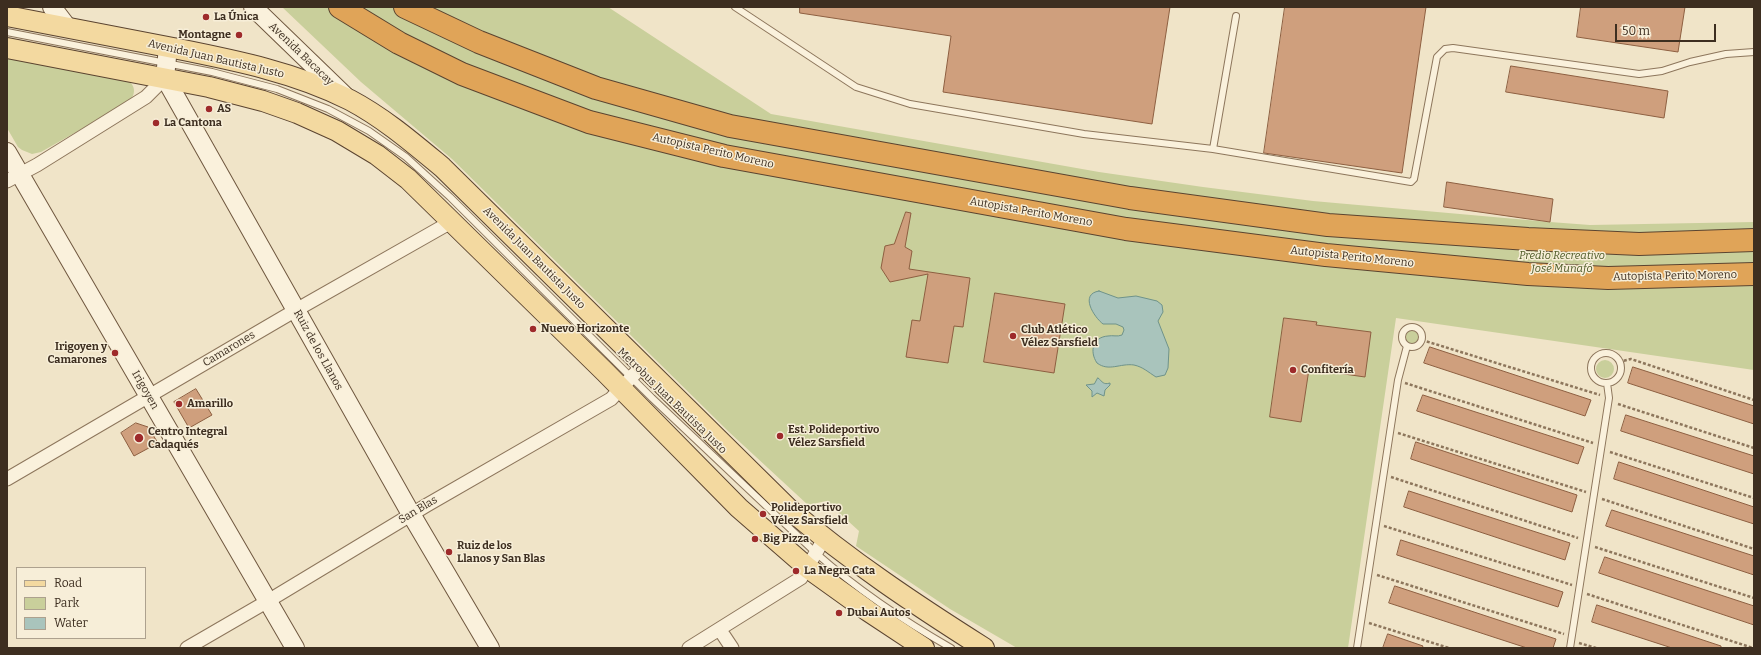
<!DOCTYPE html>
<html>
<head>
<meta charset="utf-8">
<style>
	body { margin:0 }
	#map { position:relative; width:1761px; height:655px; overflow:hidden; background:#f0e4c8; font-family:Bitter,serif }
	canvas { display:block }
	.frame { position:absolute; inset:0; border:8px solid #3d2e20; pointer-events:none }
	.legend { position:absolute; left:16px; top:567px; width:130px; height:72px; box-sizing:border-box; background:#f7eed8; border:1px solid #ada18e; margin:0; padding:5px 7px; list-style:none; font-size:12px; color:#3d2e20 }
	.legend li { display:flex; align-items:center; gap:8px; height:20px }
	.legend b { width:20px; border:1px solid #ada18e }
	.scale { position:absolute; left:1615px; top:24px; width:101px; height:18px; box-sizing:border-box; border:2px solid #3d2e20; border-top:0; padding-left:5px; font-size:12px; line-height:14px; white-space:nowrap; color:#3d2e20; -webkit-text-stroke:3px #f7eed8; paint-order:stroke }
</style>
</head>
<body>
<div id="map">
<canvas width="1761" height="655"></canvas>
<div class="frame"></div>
<ul class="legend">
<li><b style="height:5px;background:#f3d9a0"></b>Road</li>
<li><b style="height:11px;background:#c9cf9b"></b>Park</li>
<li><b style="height:11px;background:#a9c4bc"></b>Water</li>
</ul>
<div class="scale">50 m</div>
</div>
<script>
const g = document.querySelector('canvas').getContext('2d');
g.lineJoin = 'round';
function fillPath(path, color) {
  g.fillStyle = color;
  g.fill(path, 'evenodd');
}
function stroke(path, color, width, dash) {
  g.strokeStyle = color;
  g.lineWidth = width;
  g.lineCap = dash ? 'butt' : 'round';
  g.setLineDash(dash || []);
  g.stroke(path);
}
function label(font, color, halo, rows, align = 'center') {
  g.font = font + ' Bitter,serif';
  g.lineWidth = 3;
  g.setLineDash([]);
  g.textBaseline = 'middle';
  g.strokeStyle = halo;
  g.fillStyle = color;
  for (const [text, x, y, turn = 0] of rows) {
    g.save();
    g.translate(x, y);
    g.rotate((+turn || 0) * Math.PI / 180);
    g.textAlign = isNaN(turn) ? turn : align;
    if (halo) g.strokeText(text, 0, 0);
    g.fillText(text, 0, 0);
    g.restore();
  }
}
fillPath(new Path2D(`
	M282,7H608L771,114L1099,172L1203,187L1313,201L1550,222L1590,225L1754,222V370L1396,318L1348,648H1017L950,609L856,546L859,531L826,501L808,505L729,432L452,159L361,82Z
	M7,57L130,82C136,88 135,95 129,102L41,152L32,154L22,150L18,147L7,128Z
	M1405 337a7 7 0 1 1 14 0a7 7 0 1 1-14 0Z
	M1596 369a9 9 0 1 1 18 0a9 9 0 1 1-18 0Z`), '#c9cf9b');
const water = new Path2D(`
	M1099,291L1118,298L1136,296L1157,301L1162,305L1163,312L1158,321L1169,349L1168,368L1165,375L1156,377C1148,372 1143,367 1134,365C1120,363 1109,372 1097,363C1089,351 1093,337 1108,336C1113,335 1117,337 1122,335L1124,330L1123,327L1116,324H1103C1094,317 1079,294 1099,291Z
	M1098,378C1103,382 1103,385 1110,383V385L1105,390L1104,396L1097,393L1092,397V391L1086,385L1094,384Z`);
fillPath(water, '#a9c4bc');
stroke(water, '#6f938a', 1);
const building = new Path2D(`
	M800,7H1170L1152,124L943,92L951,36L800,13Z
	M1285,7H1426L1402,173L1264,153Z
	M1581,7H1685L1678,52L1577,37Z
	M1511,66L1668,91L1664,118L1506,92Z
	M1447,182L1553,199L1550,222L1444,207Z
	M906,212L911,213L905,247L912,251L909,269L970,278L963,327L954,326L948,363L906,357L912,320L920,321L928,274L890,282L881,268L885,246L894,244Z
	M995,293L1065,304L1054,373L984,362Z
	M1284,318L1317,322L1316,325L1371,332L1365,377L1309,369L1301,422L1270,417Z
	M1430,347L1591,400L1585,416L1424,363Z
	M1633,367L1754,406V424L1628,383Z
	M196,389L212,415L189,428L174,402Z
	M1423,395L1584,447L1578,464L1417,411Z
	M1626,415L1754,456V474L1621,431Z
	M136,423L148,427L158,443L134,456L121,433Z
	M1416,442L1577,495L1572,512L1411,459Z
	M1619,462L1754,507V524L1614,479Z
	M1409,491L1570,543L1565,560L1404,507Z
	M1612,510L1754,556V575L1606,526Z
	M1401,540L1563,592L1558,607L1397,555Z
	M1605,557L1754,606V625L1599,573Z
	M1395,586L1556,639L1553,648H1527L1389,603Z
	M1597,605L1721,646V648H1672L1592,622Z
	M1388,634L1423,646L1422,648H1383Z`);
fillPath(building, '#cf9f7d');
stroke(building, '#8d5f41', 1);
const lane = new Path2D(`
	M735,7L856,87L910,104L1084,134L1213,149L1411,182L1414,179L1437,57L1445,49L1453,48L1639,74L1662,71L1690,62L1726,54L1754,52
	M7,32L212,72L277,89L328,109L369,131L406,157L450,197L652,398L817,554C858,590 904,621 951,648
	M1213,149L1236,16
	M1402 337a10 10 0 1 1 20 0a10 10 0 1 1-20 0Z
	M1591 368a15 15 0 1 1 30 0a15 15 0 1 1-30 0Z
	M1357,648L1398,380L1407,346
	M1570,648L1609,398L1607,383`);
const street = new Path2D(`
	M7,181L37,165L146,97L165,78
	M7,479L296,310L451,222
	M720,630L732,648
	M187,648L268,601L427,505L611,399L642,366
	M689,648L801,578L824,539`);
const secondary = new Path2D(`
	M52,7L68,28
	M253,7L345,96
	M168,47L165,78L411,514L490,648
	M7,152L295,648`);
const primary = new Path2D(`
	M7,16C62,27 118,37 173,48C233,60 295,72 350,100C384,118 413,143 442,167L789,509C850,561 916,605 984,648
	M7,48L209,87L263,101L297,113L337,131L377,155L408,179L605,372L739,508L808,568L868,611L924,648`);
const highway = new Path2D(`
	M340,7L399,43L462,74L589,122L724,156L1126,229L1326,255L1528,274L1608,278L1754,274
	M405,7L479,42L596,88L730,126L1130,198L1328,225L1528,239L1639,244L1754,240`);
stroke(lane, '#8d765c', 8);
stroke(street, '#8d765c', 15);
stroke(secondary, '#6f573f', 20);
stroke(primary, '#5b4430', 22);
stroke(highway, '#5b4430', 24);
stroke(new Path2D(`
	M1422,340L1600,395
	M1619,362L1631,359L1754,400
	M1405,383L1593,443
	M1618,404L1754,448
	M1398,433L1586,492
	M1610,452L1754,498
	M1391,477L1578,538
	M1602,499L1754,549
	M1384,526L1572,585
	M1595,547L1754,598
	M1377,575L1564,634
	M1587,594L1753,648
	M1369,623L1449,648
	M1579,643L1596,648`), '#8d765c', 2.5, [3, 2]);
stroke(lane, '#faf1dc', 6);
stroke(street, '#faf1dc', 13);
stroke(secondary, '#faf1dc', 18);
stroke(primary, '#f3d9a0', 20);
stroke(highway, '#e0a458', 22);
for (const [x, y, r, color] of [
	[206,17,4,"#9e2a2b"],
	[239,35,4,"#9e2a2b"],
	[209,109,4,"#9e2a2b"],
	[156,123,4,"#9e2a2b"],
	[533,329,4,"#9e2a2b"],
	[1013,336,4,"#9e2a2b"],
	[115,353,4,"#9e2a2b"],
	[1293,370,4,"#9e2a2b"],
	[179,404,4,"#9e2a2b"],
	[780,436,4,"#9e2a2b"],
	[139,438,5,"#9e2a2b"],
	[763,514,4,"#9e2a2b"],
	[755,539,4,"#9e2a2b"],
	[449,552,4,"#9e2a2b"],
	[796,571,4,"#9e2a2b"],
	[839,613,4,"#9e2a2b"]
]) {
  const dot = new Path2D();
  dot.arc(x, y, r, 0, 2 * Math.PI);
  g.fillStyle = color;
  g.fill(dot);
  stroke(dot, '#f7eed8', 1.5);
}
label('bold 11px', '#3d2e20', '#f7eed8', [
	["La Única",214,17],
	["Montagne",231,35,"right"],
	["AS",217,109],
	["La Cantona",164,123],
	["Nuevo Horizonte",541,329],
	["Club Atlético",1021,330],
	["Vélez Sarsfield",1021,343],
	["Irigoyen y",107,347,"right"],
	["Camarones",107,360,"right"],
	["Confitería",1301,370],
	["Amarillo",187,404],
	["Est. Polideportivo",788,430],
	["Vélez Sarsfield",788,443],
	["Centro Integral",148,432],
	["Cadaqués",148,445],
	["Polideportivo",771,508],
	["Vélez Sarsfield",771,521],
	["Big Pizza",763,539],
	["Ruiz de los",457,546],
	["Llanos y San Blas",457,559],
	["La Negra Cata",804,571],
	["Dubai Autos",847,613]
], 'left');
label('11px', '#3d2e20', '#f7eed8', [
	["Avenida Bacacay",301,54,44],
	["Avenida Juan Bautista Justo",216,59,13],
	["Autopista Perito Moreno",713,151,13],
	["Autopista Perito Moreno",1031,212,10],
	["Autopista Perito Moreno",1352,257,6],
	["Avenida Juan Bautista Justo",534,258,45],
	["Autopista Perito Moreno",1675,276,-1],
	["Camarones",229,349,-31],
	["Ruiz de los Llanos",318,350,61],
	["Irigoyen",145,390,60],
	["Metrobus Juan Bautista Justo",672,401,44],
	["San Blas",418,510,-31]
]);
label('italic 11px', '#4d5a26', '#f7eed8', [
	["Predio Recreativo",1562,256],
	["José Munafó",1562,269]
]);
</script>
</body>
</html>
